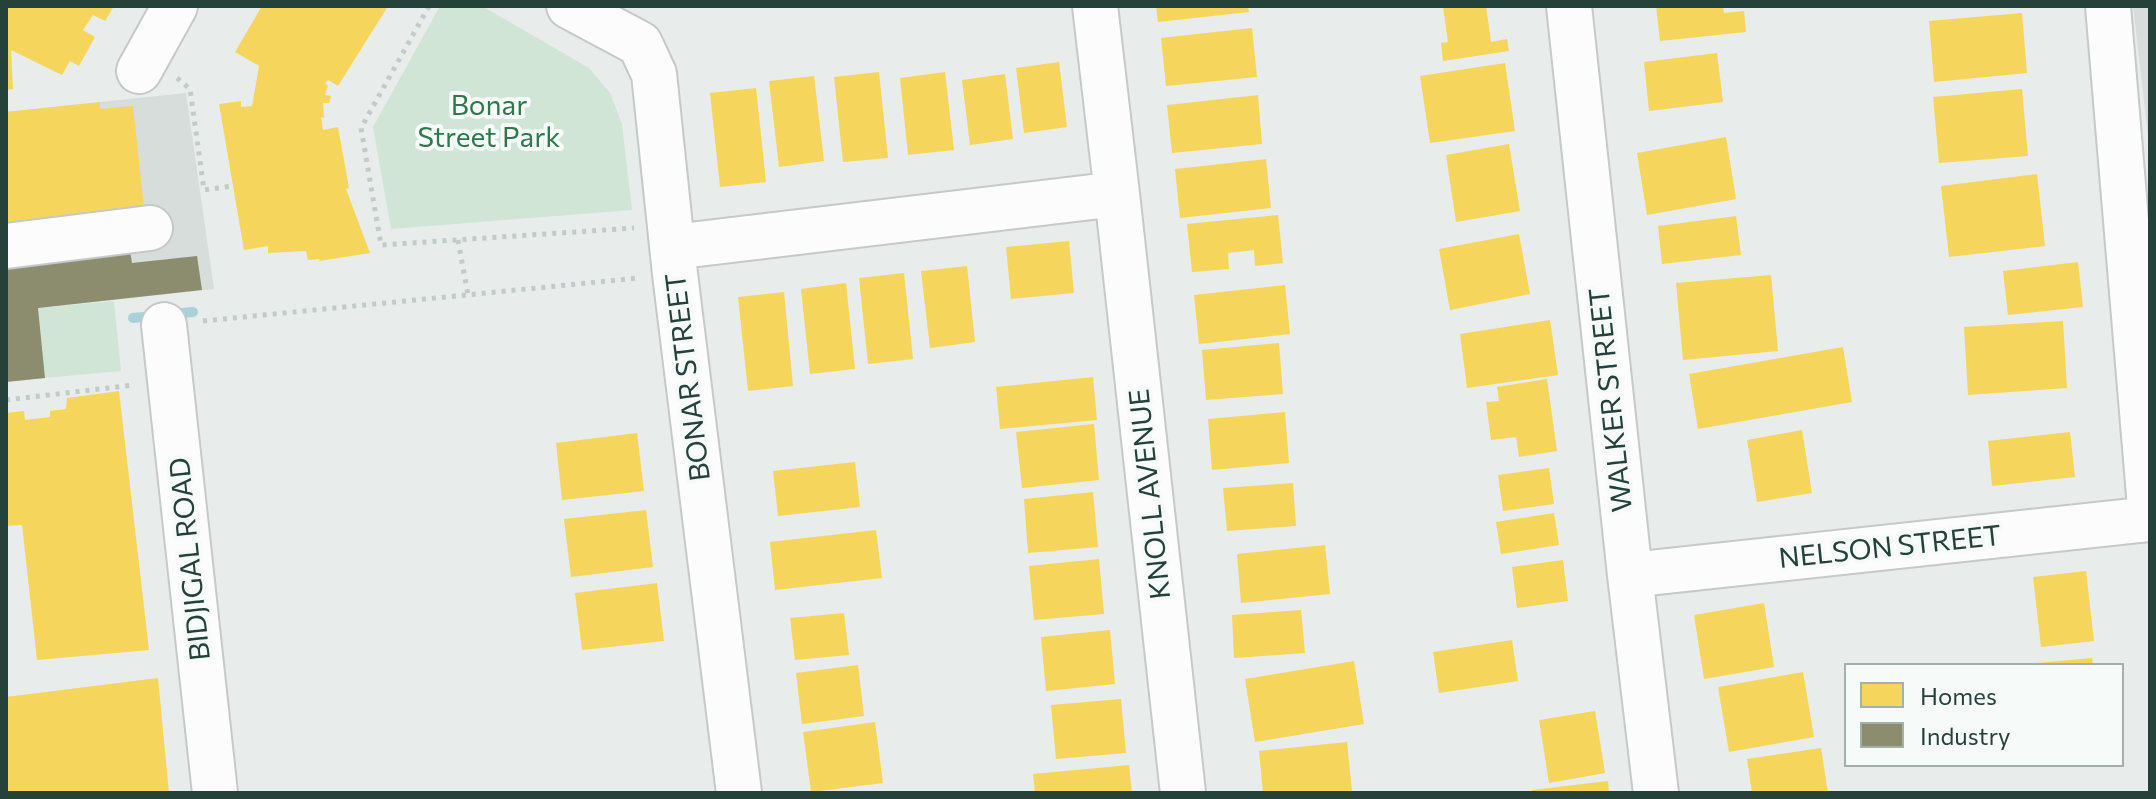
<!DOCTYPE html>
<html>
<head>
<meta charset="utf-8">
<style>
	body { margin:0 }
	#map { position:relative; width:2156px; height:799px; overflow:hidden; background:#e8ecea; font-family:Commissioner,sans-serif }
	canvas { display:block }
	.frame { position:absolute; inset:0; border:8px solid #24413a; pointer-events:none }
	.legend { position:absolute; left:1844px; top:663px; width:280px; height:104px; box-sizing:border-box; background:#f6fbf9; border:2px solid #a2b1ad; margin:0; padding:10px 14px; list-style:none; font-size:24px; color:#24413a }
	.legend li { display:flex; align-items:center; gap:16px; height:40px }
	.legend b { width:40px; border:2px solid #a2b1ad }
</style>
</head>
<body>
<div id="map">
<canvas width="2156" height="799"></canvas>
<div class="frame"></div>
<ul class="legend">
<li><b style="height:22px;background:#f6d55c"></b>Homes</li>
<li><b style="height:22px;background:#8c8c6e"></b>Industry</li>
</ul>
</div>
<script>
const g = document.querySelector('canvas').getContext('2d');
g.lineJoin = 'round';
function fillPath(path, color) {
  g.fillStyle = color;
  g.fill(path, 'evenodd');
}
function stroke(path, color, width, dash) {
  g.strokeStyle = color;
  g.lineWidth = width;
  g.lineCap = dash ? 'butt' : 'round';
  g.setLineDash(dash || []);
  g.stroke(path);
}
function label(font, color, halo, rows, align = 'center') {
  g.font = font + ' Commissioner,sans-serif';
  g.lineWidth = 8;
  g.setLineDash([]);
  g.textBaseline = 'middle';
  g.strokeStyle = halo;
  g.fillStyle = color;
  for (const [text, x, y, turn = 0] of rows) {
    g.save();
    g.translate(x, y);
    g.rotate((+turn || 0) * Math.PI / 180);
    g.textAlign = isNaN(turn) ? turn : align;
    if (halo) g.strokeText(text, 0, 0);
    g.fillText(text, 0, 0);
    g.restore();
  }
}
fillPath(new Path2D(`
	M2133,6H2150V153Z
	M186,93L214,289L38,308L45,378L6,382V112Z`), '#d6ddda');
fillPath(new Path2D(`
	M440,6H482L589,68L610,93L622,124L632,210L391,229L373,127Z
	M114,301L121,371L45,378L38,308Z`), '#d1e5d7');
fillPath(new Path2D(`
	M6,6H114L105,21L93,15L83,30L95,37L79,66L70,61L62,75L11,50L13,89L6,90Z
	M262,6H388L338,86L328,80L325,83L328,86L325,95L331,96L329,103H323L324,118L321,117L323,130L338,127L349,188L346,189L370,253L319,261L320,259L308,260L306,251L268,253V246L244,250L219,104L241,101V107L252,106L259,66L235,52Z
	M1156,6H1248L1249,12L1158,22Z
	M1452,6H1486L1491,42L1507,39L1509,51L1443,61L1441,43L1448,42L1443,7Z
	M1656,6H1723L1724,13L1744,11L1746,32L1660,41Z
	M2022,13L2027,73L1934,82L1929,21Z
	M1252,28L1257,77L1166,86L1161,38Z
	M1717,53L1723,102L1649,111L1644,62Z
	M1059,62L1067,127L1024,133L1016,68Z
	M1505,63L1515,131L1430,143L1420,76Z
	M879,72L888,158L843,162L834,77Z
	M945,72L954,150L908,155L900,78Z
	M1005,74L1013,139L970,145L962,80Z
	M814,76L824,161L779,167L769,81Z
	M756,88L766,182L720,187L710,93Z
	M2022,89L2028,156L1939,163L1933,97Z
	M1258,95L1262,144L1172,153L1167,105Z
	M100,102V109L133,106L144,208L6,225V112Z
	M1726,137L1736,199L1647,215L1637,153Z
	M1509,144L1520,211L1456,222L1446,155Z
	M1266,159L1271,208L1180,218L1175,169Z
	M2037,174L2045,246L1949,257L1941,186Z
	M1278,215L1283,263L1255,266L1254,250L1228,253L1229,269L1192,272L1187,224Z
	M1736,216L1741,255L1662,264L1658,226Z
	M1519,234L1530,294L1450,310L1439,249Z
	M1069,241L1074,293L1011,299L1006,247Z
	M2078,262L2083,307L2008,315L2003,271Z
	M967,266L975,342L930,348L921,271Z
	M904,273L913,359L868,364L859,278Z
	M1771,275L1778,351L1683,360L1676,283Z
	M846,283L855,369L810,374L801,289Z
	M1285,285L1290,334L1199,344L1194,295Z
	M784,292L793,386L748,391L738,297Z
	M1550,320L1558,375L1467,388L1460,334Z
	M2063,321L2067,388L1968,395L1964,327Z
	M1279,343L1283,394L1206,400L1202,350Z
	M1843,347L1852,402L1698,429L1689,374Z
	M1093,377L1097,420L1000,429L996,387Z
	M1547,379L1557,451L1519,457L1516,437L1491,440L1486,402L1499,401L1497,387Z
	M119,391L149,650L37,660L22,525L6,526V413L24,411L25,420L50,417V411L66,409L67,398Z
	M1285,412L1289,463L1212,470L1208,419Z
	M1094,424L1099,480L1022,488L1016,432Z
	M1802,430L1812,493L1757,502L1747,440Z
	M2070,432L2075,477L1992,486L1988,441Z
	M637,433L644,491L562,500L556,443Z
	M855,462L860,507L778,516L773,471Z
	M1549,468L1554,504L1503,511L1498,475Z
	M1293,483L1296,526L1227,531L1223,488Z
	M1093,492L1098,547L1028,553L1024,499Z
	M646,510L653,567L571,577L564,519Z
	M1554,513L1559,545L1501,554L1496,522Z
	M876,530L882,578L775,590L770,542Z
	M1325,545L1330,594L1241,603L1237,554Z
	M1099,559L1104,614L1034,620L1029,566Z
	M1563,560L1568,601L1517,608L1512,567Z
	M2086,571L2094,641L2041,647L2033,577Z
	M657,583L664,641L582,650L575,593Z
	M1764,603L1774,667L1704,679L1694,615Z
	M1301,610L1305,653L1234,658L1232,615Z
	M844,613L849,655L795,660L790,618Z
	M1110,630L1115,684L1046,691L1041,637Z
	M1512,640L1518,681L1439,693L1433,652Z
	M2092,658L2093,665H2037V663Z
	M1354,661L1364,724L1255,742L1245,679Z
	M858,665L864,716L802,724L796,673Z
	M1803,672L1814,737L1729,752L1718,687Z
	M158,678L169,793H6V697Z
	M1121,699L1126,753L1056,759L1051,705Z
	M1595,711L1605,773L1549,783L1539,720Z
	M875,722L883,783L811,792L803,732Z
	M1347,742L1352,791L1263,793L1259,751Z
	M1821,748L1828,793H1752L1747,759Z
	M1129,765L1132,793H1035L1033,774Z
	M1608,781L1609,793H1532V790Z`), '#f6d55c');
fillPath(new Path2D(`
	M130,251L132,263L197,256L202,290L38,308L45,378L6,382V265Z`), '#8c8c6e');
stroke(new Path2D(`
	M171,314L193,312
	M133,318L155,316`), '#a9d1da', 10);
const minor = new Path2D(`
	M569,6L640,44L654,74L675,274L739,793
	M1095,6L1117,194
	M1569,6L1630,575L1656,793
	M2108,6L2150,507
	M139,71L175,6
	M6,246L150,228
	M673,247L1117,194L1183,793
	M164,325L215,793
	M1630,575L2150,519`);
stroke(minor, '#c5c9c7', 48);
stroke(new Path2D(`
	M429,6L361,128L381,245L634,228
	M177,78L190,89L204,190L233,186
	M458,240L468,295
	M203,321L638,278
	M6,400L134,385`), '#c3cbca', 5, [4, 6]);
stroke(minor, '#fcfcfc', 44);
label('28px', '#2e784c', '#f6fbf9', [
	["Bonar",489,106],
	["Street Park",489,138]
]);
label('28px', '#24413a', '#f6fbf9', [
	["BONAR STREET",688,377,-97],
	["WALKER STREET",1611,400,-96],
	["KNOLL AVENUE",1150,494,-96],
	["NELSON STREET",1890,547,-6],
	["BIDJIGAL ROAD",190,559,-96]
]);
</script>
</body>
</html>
